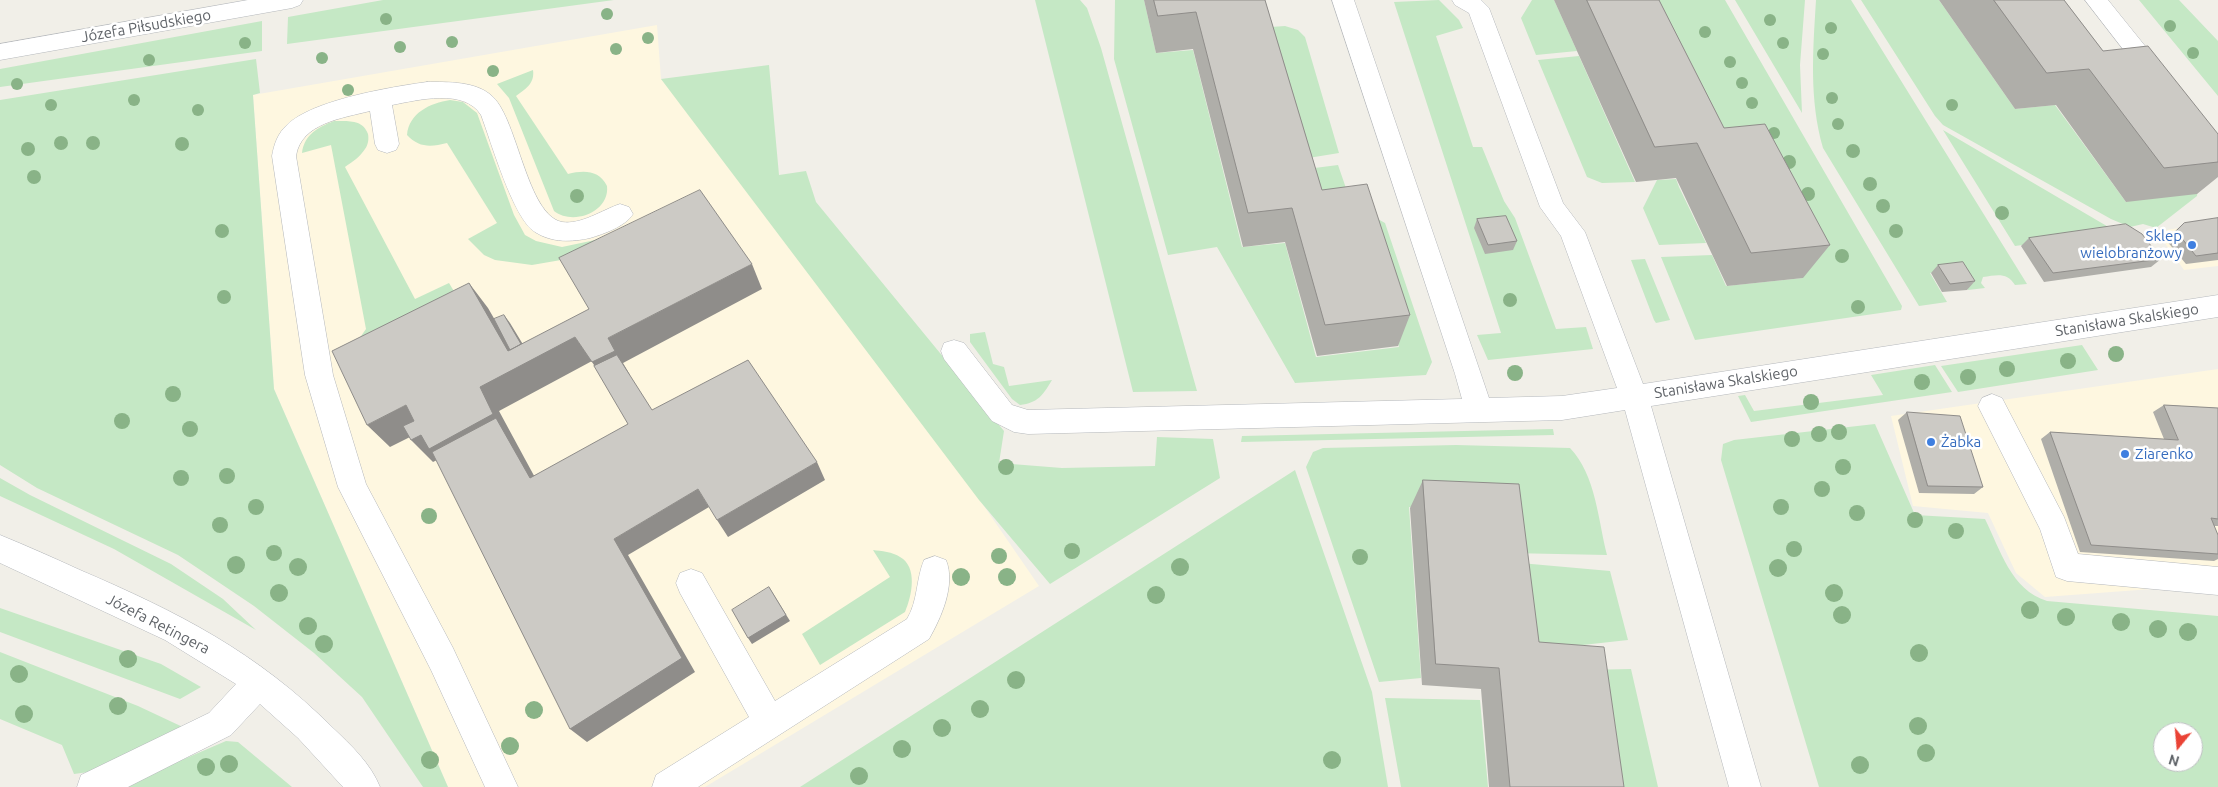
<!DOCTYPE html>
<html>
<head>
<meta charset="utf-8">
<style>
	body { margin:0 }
	#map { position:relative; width:2218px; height:787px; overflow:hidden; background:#f1efe8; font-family:Ubuntu,sans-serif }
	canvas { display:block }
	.north { position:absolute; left:2153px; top:722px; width:50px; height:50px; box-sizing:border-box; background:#fff; border:1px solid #bfc1c3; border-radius:50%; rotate:197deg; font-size:14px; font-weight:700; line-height:20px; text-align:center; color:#5f6368 }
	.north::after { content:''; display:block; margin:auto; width:18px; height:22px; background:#ea4335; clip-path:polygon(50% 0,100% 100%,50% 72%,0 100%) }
</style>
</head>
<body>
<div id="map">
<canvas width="2218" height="787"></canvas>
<div class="north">N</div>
</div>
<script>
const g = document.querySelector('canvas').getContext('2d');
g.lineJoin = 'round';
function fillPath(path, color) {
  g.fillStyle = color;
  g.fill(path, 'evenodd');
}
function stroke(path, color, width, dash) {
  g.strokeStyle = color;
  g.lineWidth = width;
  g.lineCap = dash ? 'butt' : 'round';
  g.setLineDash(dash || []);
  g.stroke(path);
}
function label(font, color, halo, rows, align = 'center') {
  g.font = font + ' Ubuntu,sans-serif';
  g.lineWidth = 5;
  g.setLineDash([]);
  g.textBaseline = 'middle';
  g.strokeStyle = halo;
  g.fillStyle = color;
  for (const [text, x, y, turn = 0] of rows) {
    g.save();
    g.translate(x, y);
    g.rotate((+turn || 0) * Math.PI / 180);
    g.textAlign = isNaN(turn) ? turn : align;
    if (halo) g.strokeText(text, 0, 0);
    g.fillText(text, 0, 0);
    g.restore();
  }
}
fillPath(new Path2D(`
	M657,25L661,79L818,265L1039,586L705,787H448L274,389L253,95Z
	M2218,222V266L2184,270L2162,239L2166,230Z
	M2218,369V584L2045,597L2016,573L1988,513L1913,506L1891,416Z`), '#fef7e0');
fillPath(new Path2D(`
	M383,0H614L287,44L288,17Z
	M1035,0H1080L1087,8L1101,48L1197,391L1133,392Z
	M1115,0H1144L1156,53L1193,50L1242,247L1285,243L1316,357L1399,347L1358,217L1376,218L1385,223L1432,362L1426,375L1295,383L1217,247L1168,255L1114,59Z
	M1439,0L1459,20L1463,28L1436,36L1473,147H1482L1504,201L1515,218L1556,329L1586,327L1593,349L1488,360L1477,335L1501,333L1394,2Z
	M1532,0H1554L1577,51L1536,55L1521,18Z
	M1623,0H1725L1902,306L1901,310L1695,340L1661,257L1712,255L1726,286L1803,278L1742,159Z
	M1735,0H1805L1800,65L1802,113Z
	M1816,0H1851L2027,284L2015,285C2007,272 1997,275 1983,277L1981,283L1985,288L1968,290L1955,270L1930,273L1947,302L1919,306L1823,148C1809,99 1813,50 1816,0Z
	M1861,0H1939L2015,109L2055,105L2126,202L2199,170L2197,196L2156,228L2143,224L2130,227L2111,219L1943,125L1935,116Z
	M2139,0H2179L2218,41V96Z
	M262,21V51L0,87V69Z
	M1285,26L1298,30L1305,37L1339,153L1296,160L1257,28Z
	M1579,56L1635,182L1602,183L1587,177L1538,60Z
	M256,59L260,93L253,95L274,389L448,787H423L362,697L314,653L254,606L178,555L37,488L0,465V100Z
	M769,65L779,175L806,171L816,202L1004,431L999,463L1062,468L1155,466L1157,437L1213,439L1220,478L1050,584L979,500L661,79Z
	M533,70C535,84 525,89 516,96L568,174C584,170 599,170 607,186C610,212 573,226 554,211L509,98L497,84Z
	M450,100L463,102L477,113L514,215L525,235L536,241L562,247L600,239L561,260L532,265L495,260L484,255L468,239L497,223L447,143C431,147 419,148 407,135C409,113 430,103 450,100Z
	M334,121C347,121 363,119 368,134C369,139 368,145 365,149C360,157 352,162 345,167L415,299L449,283L464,308L340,366L366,329L331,145L302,153C304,135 318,127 334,121Z
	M1943,130L2117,232L2015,246Z
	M1338,165L1347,191L1310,207L1299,170Z
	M1676,179L1679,187L1706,243L1659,245L1643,208L1657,180Z
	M1645,259L1670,320L1656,323L1654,320L1631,260Z
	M985,332L993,364L1004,367L1009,386L1052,380C1043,395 1038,403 1020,405L1012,399L970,342V334Z
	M2082,345L2098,370L1958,392L1941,366Z
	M1935,365L1952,392L1751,422L1738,396L1745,395L1754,411L1883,395L1871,375Z
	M1875,424L1915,515L1985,519C2000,549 2011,590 2047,601L2218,616V787H1819L1721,460L1723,444L1734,440ZM2163,732H2193V762H2163Z
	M1553,429L1554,435L1241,442L1242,436Z
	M1456,445L1570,448C1596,475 1598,520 1607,555L1508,553L1503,510L1409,507L1421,678L1379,682L1306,467L1313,452L1323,448Z
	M1295,470L1372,692L1388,787H800Z
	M0,478L30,495L171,564L223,599L256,630L114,549L0,496Z
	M873,550C881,551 893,552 900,557C918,567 912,596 905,612L820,665L802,634L890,577Z
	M1509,562L1610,571L1628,640L1519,652Z
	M0,608L161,664L201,687L180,699L0,632Z
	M0,652L138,706L187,729L96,771L74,774L62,745L0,719Z
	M1631,669L1658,787H1598L1583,670Z
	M1385,698L1480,700L1488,787H1401Z
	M226,741L238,742L292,787H119Z`), '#c5e8c5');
const minor = new Path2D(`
	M248,0H303L300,5L292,8L0,60V44Z
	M1332,0H1354L1489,398L1562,396L1617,388L1561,236L1540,207L1469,13L1455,5L1452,0H1481L1489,8L1563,203L1585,232L1643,384L2218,295V317L1651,406L1761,787H1729L1625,410L1562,420L1028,434L1014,432L992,421L944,359L941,351L944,343L954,340L964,343L1012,405L1028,410L1462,399L1455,374Z
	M2085,0H2108L2166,72L2170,78L2166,84L2158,86L2150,84Z
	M427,82C448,82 477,81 493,97C518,121 527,215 562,222C581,225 602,210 620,204L629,207L633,214C626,226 604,234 590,238C572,242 552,243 535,232C513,219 491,141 481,115C464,88 418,100 392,105L399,144L396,150L387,153L378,150L375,144L370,111C343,118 301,123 296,156L333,375L366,484L453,648L518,787H485L431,670L338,487L305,375L272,156C274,144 278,133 287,125C312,100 391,87 427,82Z
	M1992,394L2002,398L2064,517L2078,554L2218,567V595L2067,581L2056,577L2040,529L1978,406L1982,398Z
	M0,535C27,546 54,558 80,570C178,612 257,652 333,728C351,745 371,764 380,787H343L298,738L260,704L231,735L128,787H77L81,775L209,713L236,684L165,640L0,563Z
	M935,556L946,560C956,585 941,618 929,639L698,787H652L656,775L749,717L680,593L676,583L680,573L691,569L702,573L775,701L907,619C918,601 916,579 924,560Z`);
stroke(minor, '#b5b8bc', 1);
fillPath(minor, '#fff');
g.fillStyle = '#89b387';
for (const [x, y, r] of [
	[607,14,6],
	[386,19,6],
	[1770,20,6],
	[2170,26,6],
	[1831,28,6],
	[1705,32,6],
	[648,38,6],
	[452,42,6],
	[245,43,6],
	[1783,43,6],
	[400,47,6],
	[616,49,6],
	[2193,53,6],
	[1823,54,6],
	[322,58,6],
	[149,60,6],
	[1730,62,6],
	[493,71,6],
	[1742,83,6],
	[17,84,6],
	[348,90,6],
	[1832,98,6],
	[134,100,6],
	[1752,103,6],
	[51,105,6],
	[1952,105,6],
	[198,110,6],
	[1838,124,6],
	[1774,133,6],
	[61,143,7],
	[93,143,7],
	[182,144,7],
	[28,149,7],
	[1853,151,7],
	[1789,162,7],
	[34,177,7],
	[1870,184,7],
	[1808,194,7],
	[577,196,7],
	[1883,206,7],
	[2002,213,7],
	[222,231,7],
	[1896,231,7],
	[1842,256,7],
	[224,297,7],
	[1510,300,7],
	[1858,307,7],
	[2116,354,8],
	[2068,361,8],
	[2007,369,8],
	[1515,373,8],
	[1968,377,8],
	[1922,382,8],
	[173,394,8],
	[1811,402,8],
	[122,421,8],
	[190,429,8],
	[1839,432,8],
	[1819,434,8],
	[1792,439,8],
	[1006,467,8],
	[1843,467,8],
	[227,476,8],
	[181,478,8],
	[1822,489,8],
	[256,507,8],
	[1781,507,8],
	[1857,513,8],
	[429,516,8],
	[1915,520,8],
	[220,525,8],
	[1956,531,8],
	[1794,549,8],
	[1072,551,8],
	[274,553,8],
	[999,556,8],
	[1360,557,8],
	[236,565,9],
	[298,567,9],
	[1180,567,9],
	[1778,568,9],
	[961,577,9],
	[1007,577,9],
	[279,593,9],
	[1834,593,9],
	[1156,595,9],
	[2030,610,9],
	[1842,615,9],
	[2066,617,9],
	[2121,622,9],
	[308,626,9],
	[2158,629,9],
	[2188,632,9],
	[324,644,9],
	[1919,653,9],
	[128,659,9],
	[19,674,9],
	[1016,680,9],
	[118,706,9],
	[980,709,9],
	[534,710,9],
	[24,714,9],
	[1918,726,9],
	[942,728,9],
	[510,746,9],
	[902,749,9],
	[1926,753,9],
	[430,760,9],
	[1332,760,9],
	[229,764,9],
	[1860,765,9],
	[206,767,9],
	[859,776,9]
]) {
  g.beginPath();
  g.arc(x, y, r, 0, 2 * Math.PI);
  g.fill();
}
fillPath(new Path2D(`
	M1144,0H1265L1322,190L1410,315L1398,346L1317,356L1285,242L1243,247L1193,49L1156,53Z
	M1554,0H1659L1724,128L1830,245L1803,278L1727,286L1676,178L1636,182Z
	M1939,0H2064L2103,51L2218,134V177L2197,194L2126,202L2056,105L2015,109Z
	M2218,218V260L2186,264L2166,240L2174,232L2184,223Z
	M1477,219L1517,241L1513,250L1485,254L1474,228Z
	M2029,238L2161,259L2151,267L2044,282L2021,246Z
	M1938,265L1975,281L1967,290L1942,292L1931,273Z
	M2164,405L2218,408V526H2214L2218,535V559L2214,561L2080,552L2041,439L2050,432L2164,439L2153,412Z
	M1907,412L1983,487L1974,494L1919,493L1898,420Z
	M1423,480L1539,642L1624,787H1489L1481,689L1422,685L1410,508Z`), '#afaea9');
fillPath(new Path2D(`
	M752,264L762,289L623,363L630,375L608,386L592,362L608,338Z
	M469,283L488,308L514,353L504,315L510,323L530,356L575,337L592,361L499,411L545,496L439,459L433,462L411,440L480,387Z
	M406,405L428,428L390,447L367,425Z
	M817,462L825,480L728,537L717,520Z
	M698,489L709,507L628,555L695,672L587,742L570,729L614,539Z
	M769,587L790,621L752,644L748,638Z`), '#8f8d8a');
const building = new Path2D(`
	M1154,0H1265L1322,190L1367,184L1410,315L1325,325L1292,208L1248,213L1196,12L1158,16Z
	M1587,0H1659L1724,128L1765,124L1830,245L1751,253L1697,143L1655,147Z
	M1994,0H2064L2103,51L2148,46L2218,134V162L2164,168L2089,69L2047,73Z
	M700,190L752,264L608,338L615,351L592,362L575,337L480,387L493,414L429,449L421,435L411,440L403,426L414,421L406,405L367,425L332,351L469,283L508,351L589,309L559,258Z
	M1506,216L1517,241L1488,245L1477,219Z
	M2218,218V253L2196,256L2176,231L2184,223Z
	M2126,224L2142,234L2161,259L2053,273L2029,238Z
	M1963,262L1975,281L1950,284L1938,265Z
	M504,315L521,344L510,350L494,319Z
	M617,355L652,410L748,360L817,462L717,520L698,489L614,539L682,658L570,729L432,452L496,418L530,478L628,424L594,366Z
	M2164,405L2218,408V519L2211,518L2218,535V554L2091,545L2050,432L2178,440Z
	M1907,412L1960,416L1983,487L1928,486Z
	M1423,480L1519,484L1539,642L1604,647L1624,787H1510L1499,668L1436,664Z
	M769,587L786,615L748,638L732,610Z`);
fillPath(building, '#cccac5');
stroke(building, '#8f8d8a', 1);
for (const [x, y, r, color] of [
	[2192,245,5,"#3f7fe0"],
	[1931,442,5,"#3f7fe0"],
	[2125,454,5,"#3f7fe0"]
]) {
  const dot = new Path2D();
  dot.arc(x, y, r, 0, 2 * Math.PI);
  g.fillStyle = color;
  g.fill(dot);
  stroke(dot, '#fff', 2);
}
label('15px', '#5f6368', '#fff', [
	["Józefa Piłsudskiego",146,26,-10],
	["Stanisława Skalskiego",2127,320,-9],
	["Stanisława Skalskiego",1726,382,-9],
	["Józefa Retingera",158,624,27]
]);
label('15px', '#366cbe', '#fff', [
	["Sklep",2182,236,"right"],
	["wielobranżowy",2182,253,"right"],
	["Żabka",1941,442],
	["Ziarenko",2135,454]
], 'left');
</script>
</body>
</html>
